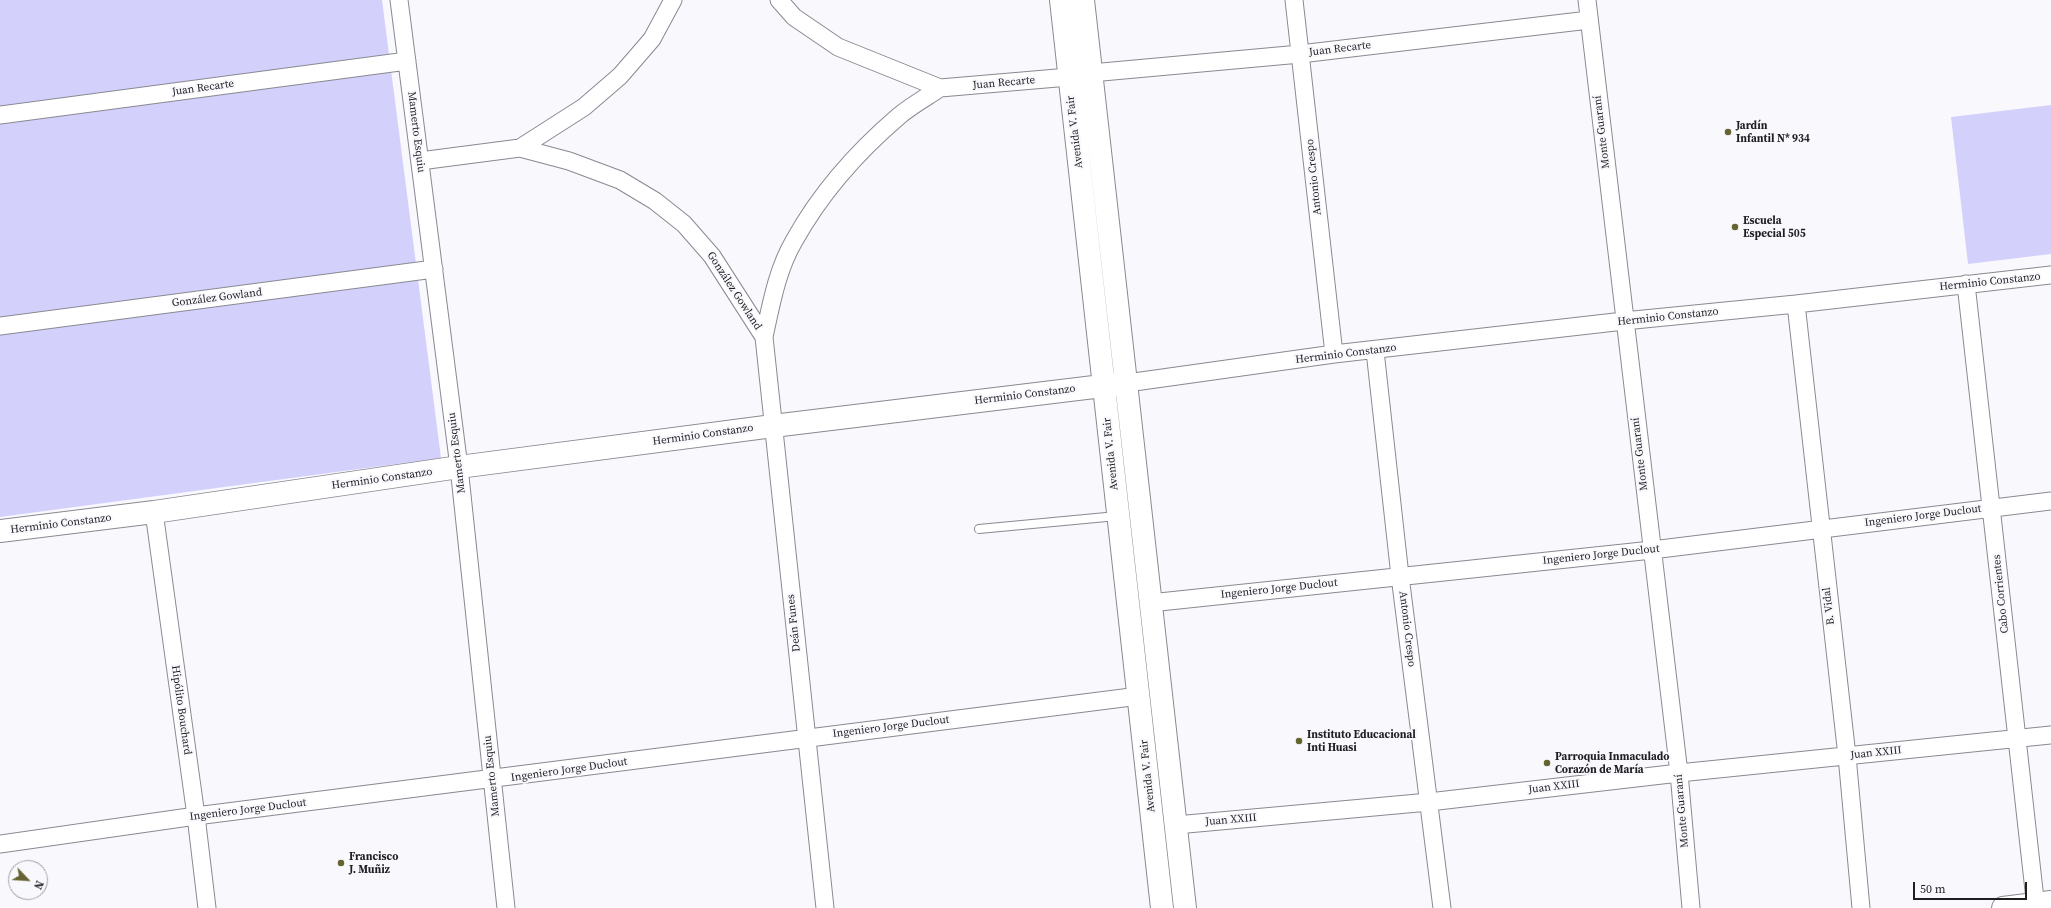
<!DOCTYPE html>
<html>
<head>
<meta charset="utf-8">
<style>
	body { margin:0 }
	#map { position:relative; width:2051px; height:908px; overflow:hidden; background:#f8f8fd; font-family:"Source Serif 4",serif }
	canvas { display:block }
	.north { position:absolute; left:8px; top:860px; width:40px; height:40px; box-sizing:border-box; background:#f8f8fd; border:1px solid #a1a1a5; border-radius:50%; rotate:115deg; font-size:11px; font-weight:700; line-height:16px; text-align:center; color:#1f1f22 }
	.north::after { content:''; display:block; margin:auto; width:14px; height:18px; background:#656330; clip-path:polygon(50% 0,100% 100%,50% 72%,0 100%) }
	.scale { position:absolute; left:1913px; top:882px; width:114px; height:18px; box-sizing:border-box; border:2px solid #1f1f22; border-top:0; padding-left:5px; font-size:12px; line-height:14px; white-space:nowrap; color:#1f1f22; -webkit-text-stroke:3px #f8f8fd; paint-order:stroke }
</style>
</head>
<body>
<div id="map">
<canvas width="2051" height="908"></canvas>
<div class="north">N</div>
<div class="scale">50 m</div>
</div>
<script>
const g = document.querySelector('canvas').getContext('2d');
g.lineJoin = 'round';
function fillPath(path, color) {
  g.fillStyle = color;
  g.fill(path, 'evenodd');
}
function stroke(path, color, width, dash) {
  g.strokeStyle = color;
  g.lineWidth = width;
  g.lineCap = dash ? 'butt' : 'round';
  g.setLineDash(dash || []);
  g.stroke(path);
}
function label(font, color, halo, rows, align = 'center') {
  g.font = font + ' "Source Serif 4",serif';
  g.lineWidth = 4;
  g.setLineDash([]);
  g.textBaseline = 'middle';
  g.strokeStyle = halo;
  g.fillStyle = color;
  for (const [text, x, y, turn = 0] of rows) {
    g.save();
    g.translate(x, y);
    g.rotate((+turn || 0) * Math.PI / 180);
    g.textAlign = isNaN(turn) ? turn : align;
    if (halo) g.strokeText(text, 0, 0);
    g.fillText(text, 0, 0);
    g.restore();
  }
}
fillPath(new Path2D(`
	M0,0H382L441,458L0,517Z
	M2051,105V254L1968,264L1951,117Z`), '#d3d1fc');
const lane = new Path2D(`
	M979,529L1117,516`);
const street = new Path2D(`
	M399,0L459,467L506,908
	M779,0L794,17L838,47L940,88L1069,77
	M1294,0L1334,354
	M1587,0L1679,773L1691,908
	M1091,73L1300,54L1589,20
	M0,115L407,61
	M520,148L584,107L620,76L652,39L673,0
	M420,161L520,148L569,161L620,180L655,201L684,224L712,256L764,337
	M1966,284L2036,908
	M1796,304L1847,756L1861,908
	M0,326L434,269
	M1375,351L1400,576L1442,908
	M1127,383L1334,354L1624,321L1796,304L2051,275
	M154,512L196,816L207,908
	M1150,603L1652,550L2051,501
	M1176,825L1429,802L1679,773L2051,735
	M0,844L196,816L1139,696
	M825,908L764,337C771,305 777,270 794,241C820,194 858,151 899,116C912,105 927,97 940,88`);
const secondary = new Path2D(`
	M1061,0L1162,908
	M1083,0L1185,908
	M0,531L154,512L459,467L773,426L1127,383
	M2003,908L2051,902`);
stroke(lane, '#898992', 10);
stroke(street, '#898992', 19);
stroke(secondary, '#898992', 24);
stroke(lane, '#fff', 8);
stroke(street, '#fff', 17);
stroke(secondary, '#fff', 22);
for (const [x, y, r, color] of [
	[1728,132,4,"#656330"],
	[1735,227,4,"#656330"],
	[1299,741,4,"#656330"],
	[1547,763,4,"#656330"],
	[341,863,4,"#656330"]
]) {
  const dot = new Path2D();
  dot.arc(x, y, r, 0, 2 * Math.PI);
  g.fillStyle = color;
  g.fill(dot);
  stroke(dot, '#f8f8fd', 1.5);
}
label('11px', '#1f1f22', '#f8f8fd', [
	["Juan Recarte",1340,49,-7],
	["Juan Recarte",1004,83,-5],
	["Juan Recarte",203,88,-8],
	["Mamerto Esquiu",416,132,83],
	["Avenida V. Fair",1075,132,-97],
	["Monte Guaraní",1602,132,-97],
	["Antonio Crespo",1314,177,-96],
	["Herminio Constanzo",1990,282,-6],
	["González Gowland",734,291,57],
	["González Gowland",217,298,-7],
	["Herminio Constanzo",1668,317,-6],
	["Herminio Constanzo",1346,354,-7],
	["Herminio Constanzo",1025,395,-7],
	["Herminio Constanzo",703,435,-8],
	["Mamerto Esquiu",457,453,-97],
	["Avenida V. Fair",1111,454,-96],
	["Monte Guaraní",1640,454,-97],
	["Herminio Constanzo",382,479,-8],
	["Ingeniero Jorge Duclout",1923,516,-7],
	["Herminio Constanzo",61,524,-7],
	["Ingeniero Jorge Duclout",1601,555,-6],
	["Ingeniero Jorge Duclout",1279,589,-6],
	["Cabo Corrientes",2001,594,-96],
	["B. Vidal",1829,606,-97],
	["Deán Funes",794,623,-96],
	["Antonio Crespo",1407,629,83],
	["Hipólito Bouchard",181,710,82],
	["Ingeniero Jorge Duclout",891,727,-7],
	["Juan XXIII",1876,753,-6],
	["Ingeniero Jorge Duclout",569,770,-8],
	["Mamerto Esquiu",492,776,-96],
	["Avenida V. Fair",1148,776,-96],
	["Juan XXIII",1554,787,-7],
	["Ingeniero Jorge Duclout",248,810,-7],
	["Monte Guaraní",1682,811,-95],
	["Juan XXIII",1231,820,-5]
]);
label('bold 11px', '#1f1f22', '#f8f8fd', [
	["Jardín",1736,126],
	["Infantil N* 934",1736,139],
	["Escuela",1743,221],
	["Especial 505",1743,234],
	["Instituto Educacional",1307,735],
	["Inti Huasi",1307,748],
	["Parroquia Inmaculado",1555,757],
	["Corazón de María",1555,770],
	["Francisco",349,857],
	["J. Muñiz",349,870]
], 'left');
</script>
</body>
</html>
